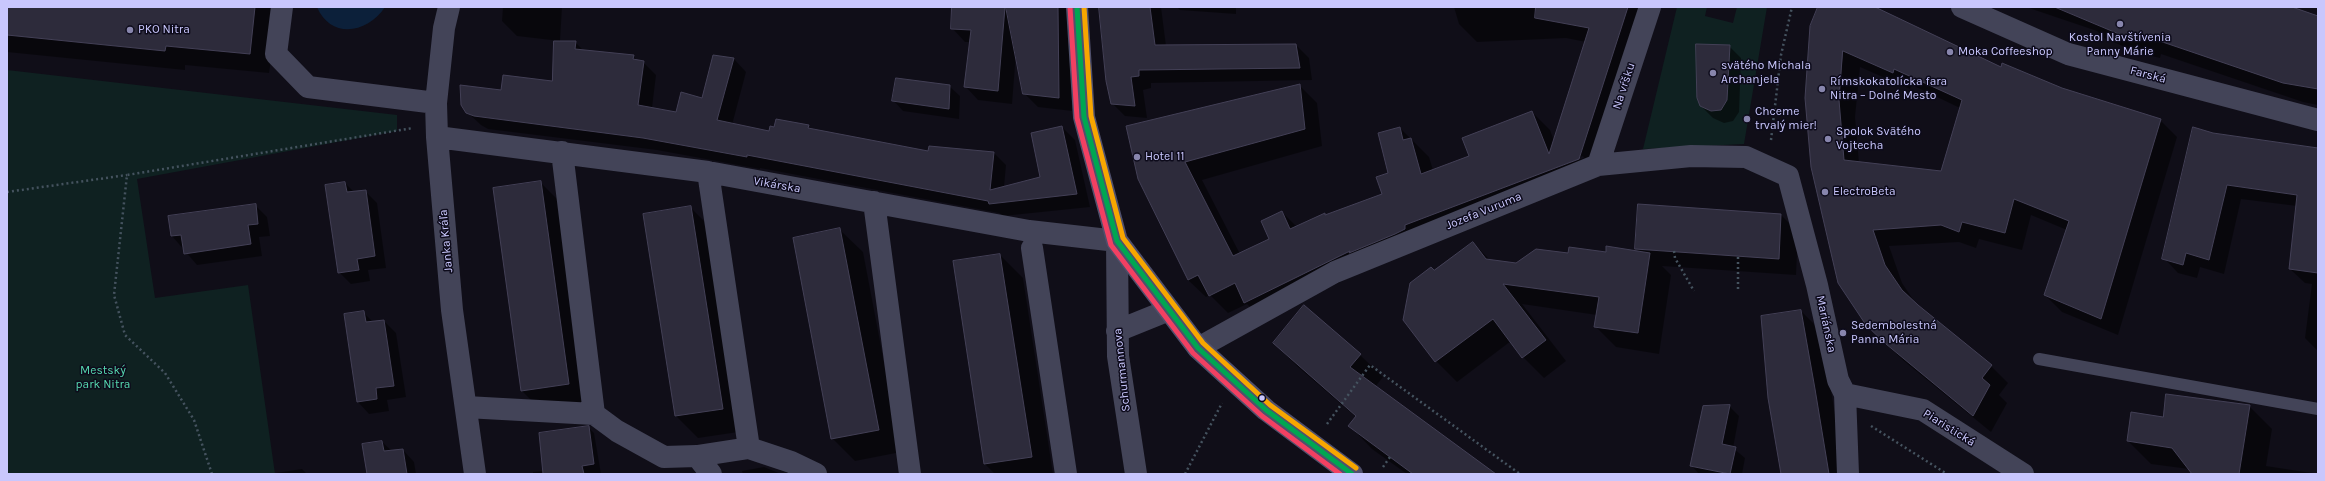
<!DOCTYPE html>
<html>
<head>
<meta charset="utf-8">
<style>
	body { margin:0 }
	#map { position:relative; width:2325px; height:481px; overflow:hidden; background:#100e18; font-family:Karla,sans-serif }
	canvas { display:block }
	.frame { position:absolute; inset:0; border:8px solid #c9c7fd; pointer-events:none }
</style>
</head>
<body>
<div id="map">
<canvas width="2325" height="481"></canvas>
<div class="frame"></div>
</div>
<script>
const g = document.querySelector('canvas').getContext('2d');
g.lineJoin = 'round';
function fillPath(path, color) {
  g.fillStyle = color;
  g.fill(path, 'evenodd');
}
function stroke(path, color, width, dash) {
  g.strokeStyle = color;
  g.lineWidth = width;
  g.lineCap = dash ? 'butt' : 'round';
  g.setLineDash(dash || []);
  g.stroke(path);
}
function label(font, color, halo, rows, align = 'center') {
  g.font = font + ' Karla,sans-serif';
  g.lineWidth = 3;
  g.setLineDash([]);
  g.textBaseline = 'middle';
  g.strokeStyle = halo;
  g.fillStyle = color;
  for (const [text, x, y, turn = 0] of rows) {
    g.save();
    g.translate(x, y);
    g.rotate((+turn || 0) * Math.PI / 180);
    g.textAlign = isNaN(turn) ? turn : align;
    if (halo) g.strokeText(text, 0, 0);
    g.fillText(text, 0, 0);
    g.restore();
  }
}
fillPath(new Path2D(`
	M1677,7H1707L1705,16L1733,23L1737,7H1767L1744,144L1643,149Z
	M7,70L397,115V131L137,179L155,298L248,285L275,474H7Z`), '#0f2121');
fillPath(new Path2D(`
	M317,7H385C368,33 331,40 317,7Z`), '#0c203a');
fillPath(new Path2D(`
	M7,7H279L269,73L185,65V70L7,52Z
	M503,7H562L560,41L517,36L502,21Z
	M953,7H1071L1070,50L1072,111L1038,107L1024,93L1016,53L1012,104L978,100L965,86L970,42H965L952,28Z
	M1100,7H1161L1166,46L1296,45L1309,58L1312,80L1151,83V88L1143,90L1147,118L1125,116L1112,103L1102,46Z
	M1177,7H1236V14L1180,10Z
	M1454,7H1648L1596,177L1367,269L1263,320L1247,304L1228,313L1210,295L1206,297L1188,280L1139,179L1299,85L1317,103L1322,146L1202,180L1240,254L1270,240L1282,212L1297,227L1325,214L1326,216L1383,195L1400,128L1429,157L1433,170L1470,156L1532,112L1550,130L1554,141L1586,42L1566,38L1477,42L1459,24ZM1583,156L1584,158L1570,163V161Z
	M1819,7H1872L2001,68L2160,120L2177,137L2118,335L2062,312L2045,295L2067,230L2031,215L2022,250L1979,239L1976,248L1959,242L1889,246L1902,283L1918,307L1991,366L2008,383L1999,395L2007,403L1991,432L1904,361L1884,342L1812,167L1806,80L1811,26ZM1860,67L1910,89L1912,85L1960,108L1942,172L1859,163L1855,117Z
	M2026,7H2288L2318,17V105L2303,102L2161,54L2160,58L2139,53L2104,38L2097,31Z
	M575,42L584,51L633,56L638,61L643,62L656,75L652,108L677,113L703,99L734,59L746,72L732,125L770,132L808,126L811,129L928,152H993L1006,165L1004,187L1041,178L1062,127L1075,140L1090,207L1003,216L999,213L760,168V169L657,150L488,129L481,125L467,112L502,91L553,83Z
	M1729,46L1741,58L1739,112L1733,121L1724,123L1713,118L1701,106Z
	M949,86L960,96L959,119L903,111L893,100Z
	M2213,134L2318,149V351L2305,338L2312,284L2305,283L2290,269L2297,206L2241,199L2224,274L2200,267L2197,278L2178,273L2164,258Z
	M540,182L563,205L591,406L545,414L522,391L494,189Z
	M345,183L354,192L365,191L377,203L386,268L368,270L370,281L351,284L339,272Z
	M255,205L267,217L270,236L259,237L262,256L197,265L172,236L169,217Z
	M1639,205L1781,215L1798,232L1796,275L1662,266L1671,275L1659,354L1616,347L1595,326L1597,315L1522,304L1566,361L1544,378L1523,357L1511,341L1457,382L1436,361L1434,271L1473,243L1490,260L1516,264L1569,255L1640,253L1636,248Z
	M690,207L713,230L745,431L698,438L676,416Z
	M840,230L863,252L901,452L855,461L832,438Z
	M1000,255L1023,278L1053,474H995L985,464Z
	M1801,311L1821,331L1845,474H1782Z
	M363,312L373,322L384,321L396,333L406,397L387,400L389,411L369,414L358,402Z
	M1274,343L1360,355L1383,377L1375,387L1495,474H1407L1372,449L1350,426L1356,417L1297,366Z
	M1729,406L1739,416L1733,448L1745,458L1742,474H1699L1691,465Z
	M2249,406L2272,429L2266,466L2318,474H2193L2189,469L2151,464L2128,441L2164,418Z
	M588,427L594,433L601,474H533V472L544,471Z
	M382,442L392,451L403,450L414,462L416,474H368Z
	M764,467L781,474H743L742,471Z
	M302,469L307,474H276V473Z`), '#0007');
const building = new Path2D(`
	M7,7H255L250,54L166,46L165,51L7,35Z
	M952,7H1005L998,91L964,87L971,30L951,29Z
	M1006,7H1058L1059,98L1023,94Z
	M1099,7H1150L1155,45L1296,44L1300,68L1139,70V76L1131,77L1135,106L1111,104L1106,81Z
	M1536,7H1628L1579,159L1405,225V229L1395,234L1349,253L1350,251L1244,303L1235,283L1209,296L1198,275L1188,280L1138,179L1126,126L1300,84L1305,129L1185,162L1233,256L1269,239L1261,221L1282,211L1290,229L1325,213V215L1382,194L1376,177L1388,173L1378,133L1400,127L1403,140L1411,138L1421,174L1469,156L1462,138L1532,111L1549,154L1589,28L1535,18Z
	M1818,7H1875L2001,67L2002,63L2062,88L2161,119L2101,319L2044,295L2069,221L2014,199L2005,233L1962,222L1959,232L1941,225L1873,230L1885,265L1902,290L1918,305L1992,365L1982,378L1990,385L1973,416L1886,344L1866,325L1838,283L1811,167L1805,98L1810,26ZM1843,51L1893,73L1894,69L1962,100L1941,171L1844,160L1839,100Z
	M2055,7H2292L2318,16V89L2283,83L2142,35L2141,40L2119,34Z
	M554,41H576L575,49L634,55L633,59L644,61L638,105L676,112L681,92L702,98L713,55L734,58L717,120L769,131L770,126L774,127L776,119L809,125L808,128L928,151L929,146L994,152L990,190L1040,177L1031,133L1062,126L1077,194L989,204L988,201L747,155V157L643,138L474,116L466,113L461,105L460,85L501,90L503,75L552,81Z
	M1696,44L1730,45L1727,100L1721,110L1711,111L1700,106L1697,98Z
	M896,78L950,85L949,109L892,101Z
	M2193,127L2213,133L2318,148V273L2289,269L2297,195L2227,185L2209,260L2186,253L2183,265L2162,259Z
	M541,181L569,384L521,391L493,188Z
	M345,182L347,192L366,190L375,256L357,259L359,270L338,273L325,185Z
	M256,204L258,224L248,225L251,244L184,254L181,235L171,236L168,216Z
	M1638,204L1781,214L1779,259L1635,249Z
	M691,206L723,409L675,416L643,214Z
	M840,228L879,430L831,439L793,238Z
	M1473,242L1486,259L1516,263L1536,249L1568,253L1569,247L1606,252V246L1650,253L1638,333L1594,327L1599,297L1503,284L1546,340L1522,358L1493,319L1435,362L1403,320L1410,283L1431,267L1434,270Z
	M1000,254L1032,457L984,464L953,261Z
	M1304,305L1361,354L1350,367L1496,474H1413L1348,426L1356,416L1273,343Z
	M1801,310L1815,389L1829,474H1781L1768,398L1761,316Z
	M364,311L366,322L384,320L394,386L376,388L377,399L357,402L344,314Z
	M2166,394L2250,405L2239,474H2192L2172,448L2127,441L2131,412L2163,417Z
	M1730,405L1722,444L1736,447L1730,474L1690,466L1703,406Z
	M589,426L594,464L582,466L584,474H543L539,433Z
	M382,441L384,451L403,449L407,474H367L362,444Z`);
fillPath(building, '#2d2b3b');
stroke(building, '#434056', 1);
stroke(new Path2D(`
	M1771,140L1781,55L1792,7
	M7,192L127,175
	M1674,251L1675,258L1694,291
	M1738,289V256
	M1327,424L1370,365L1520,474
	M1871,426L1947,474
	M1383,467L1390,457
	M212,474L194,420L165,373L125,335L114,295L127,175L413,128
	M1185,474L1222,403`), '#45535f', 2.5, [2, 3]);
stroke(new Path2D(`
	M2039,359L2318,409`), '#434458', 12);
stroke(new Path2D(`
	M282,7L276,54L308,87L436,103
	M449,7L444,28L436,103L437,137L452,310L475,474
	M1962,7L2068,54L2318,120
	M437,137L708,172L1029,231L1117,241L1118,356L1136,474
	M562,152L594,414
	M1598,165L1650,7
	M708,172L749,448
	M874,202L910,474
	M1032,248L1066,474
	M1117,331L1169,310
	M1198,348L1335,272L1598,165L1691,156L1746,157L1788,176L1817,285L1838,380L1845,394L1848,474
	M1845,394L1923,410L2023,474
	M466,407L594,414L617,431L664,457L697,456L749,448L791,462L816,474
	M697,456L711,474`), '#434458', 22);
stroke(new Path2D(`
	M1077,7L1084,117L1117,241L1198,348L1266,410L1352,474`), '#50506c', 22);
stroke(new Path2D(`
	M1077,7L1084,117L1117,241L1198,348L1266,410L1352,474`), '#00a651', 5);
stroke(new Path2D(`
	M1070,7L1077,118L1111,245L1193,353L1262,416L1340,474`), '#f24062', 5);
stroke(new Path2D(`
	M1084,7L1091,116L1123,238L1203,343L1270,405L1356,468`), '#f7a600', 5);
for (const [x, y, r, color] of [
	[2120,24,4,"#8886ad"],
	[130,30,4,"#8886ad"],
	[1950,52,4,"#8886ad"],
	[1713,73,4,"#8886ad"],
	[1822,89,4,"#8886ad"],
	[1747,119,4,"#8886ad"],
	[1828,139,4,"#8886ad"],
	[1137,157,4,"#8886ad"],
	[1825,192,4,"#8886ad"],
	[1843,333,4,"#8886ad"],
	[1262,398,3.5,"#c9c7fd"]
]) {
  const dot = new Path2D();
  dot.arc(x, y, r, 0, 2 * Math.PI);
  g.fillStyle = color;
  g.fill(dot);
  stroke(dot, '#0d0b1b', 1.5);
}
label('12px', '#c9c7fd', '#0d0b1b', [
	["PKO Nitra",138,30],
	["Kostol Navštívenia",2120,38,"center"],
	["Panny Márie",2120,52,"center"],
	["Moka Coffeeshop",1958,52],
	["svätého Michala",1721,66],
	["Archanjela",1721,80],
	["Rímskokatolícka fara",1830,82],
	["Nitra – Dolné Mesto",1830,96],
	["Chceme",1755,112],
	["trvalý mier!",1755,126],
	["Spolok Svätého",1836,132],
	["Vojtecha",1836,146],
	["Hotel 11",1145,157],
	["ElectroBeta",1833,192],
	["Sedembolestná",1851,326],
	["Panna Mária",1851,340]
], 'left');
label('12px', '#c9c7fd', '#0d0b1b', [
	["Farská",2148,75,15],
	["Na vŕšku",1624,86,-72],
	["Vikárska",777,185,10],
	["Jozefa Vuruma",1484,211,-22],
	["Janka Kráľa",446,241,-95],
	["Mariánska",1826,324,78],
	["Schurmannova",1122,370,-96],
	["Piaristická",1949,428,32]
]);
label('12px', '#56d9b0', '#0d0b1b', [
	["Mestský",103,371],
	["park Nitra",103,385]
]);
</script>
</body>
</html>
